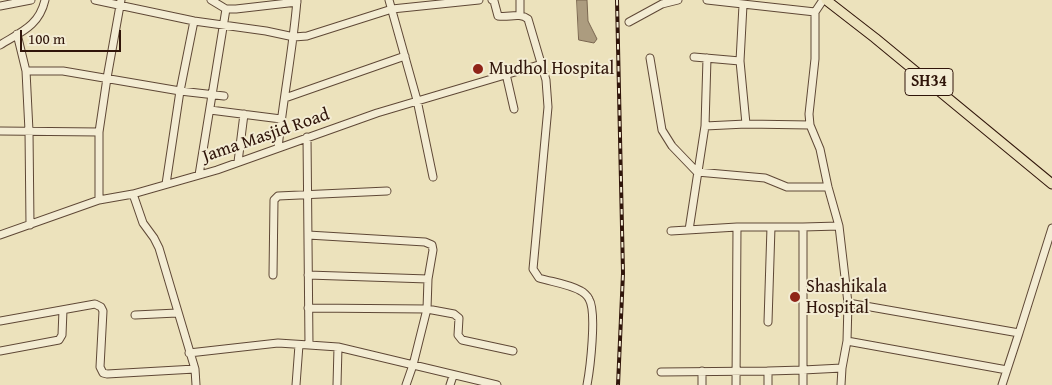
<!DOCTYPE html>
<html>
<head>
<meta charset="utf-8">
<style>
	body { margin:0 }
	#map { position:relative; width:1052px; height:385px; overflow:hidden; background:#ece2bc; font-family:"Gentium Book Plus",serif }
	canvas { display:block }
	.scale { position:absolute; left:20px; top:30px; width:101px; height:22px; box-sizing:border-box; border:2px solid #30150a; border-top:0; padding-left:6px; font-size:15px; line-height:18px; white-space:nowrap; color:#30150a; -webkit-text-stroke:4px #f3ecd3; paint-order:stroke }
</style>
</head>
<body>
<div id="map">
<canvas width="1052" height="385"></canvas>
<div class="scale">100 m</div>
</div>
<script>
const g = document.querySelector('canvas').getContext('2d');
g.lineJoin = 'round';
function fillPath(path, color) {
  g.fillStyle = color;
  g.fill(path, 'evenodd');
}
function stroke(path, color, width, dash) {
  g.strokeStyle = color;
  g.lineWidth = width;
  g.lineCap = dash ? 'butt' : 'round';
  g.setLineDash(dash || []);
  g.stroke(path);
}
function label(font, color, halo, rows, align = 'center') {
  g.font = font + ' "Gentium Book Plus",serif';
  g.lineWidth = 4;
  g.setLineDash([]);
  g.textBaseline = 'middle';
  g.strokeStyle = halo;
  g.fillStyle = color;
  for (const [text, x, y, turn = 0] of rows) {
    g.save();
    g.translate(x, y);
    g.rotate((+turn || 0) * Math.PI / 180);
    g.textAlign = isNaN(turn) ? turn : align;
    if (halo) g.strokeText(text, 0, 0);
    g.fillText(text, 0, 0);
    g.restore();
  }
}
const water = new Path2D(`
	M577,0H587L588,21L597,39L594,43L579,40Z`);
fillPath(water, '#ac9c7f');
stroke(water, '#7a6650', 1);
const minor = new Path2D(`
	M95,0L194,21L266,31L294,37L307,36L392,9L479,0
	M211,0L226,9H236L297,2
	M389,0L417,100L433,177
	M492,0L494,1L498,16C509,18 519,12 528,19L546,80L548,107L533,269L539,278C552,282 569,284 581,291C583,292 588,296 589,299C597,312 590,369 587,385
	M707,0L815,12
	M743,5L740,61L746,124
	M0,6L31,0
	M520,15V0
	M629,22L662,4L678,0
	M17,34L26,71L29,131L30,225
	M0,45C21,32 39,26 45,0
	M694,57L740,61
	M650,58L662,130L672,146L697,172L765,178L787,187H828
	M26,71H63L180,91L224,96
	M506,74L514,109
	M285,98L405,56
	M210,110L281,119
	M705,126L746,124L810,125
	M0,131L99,132
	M307,137L309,345L338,347L497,385
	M278,148C283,99 293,50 297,0
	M238,162L244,114
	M199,175L226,9
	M166,184L180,91L194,21
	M133,194L143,223L154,238L159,248L195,369L196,385
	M99,200V132L107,78L121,0
	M839,226L848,303L847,341L842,368
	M689,230L705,126L707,58
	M671,231L737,227H803
	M0,235L99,200L133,194L217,170L377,113L542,64
	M308,235L425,242L432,245L433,250L428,279L427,309L413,365L406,385
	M273,275L274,200L278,196L387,191
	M308,275L428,279
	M848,303L1019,333L1002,385
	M308,308L427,309L454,314L459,318L458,335L462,340L513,351
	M135,315L177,313
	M0,321L95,304L101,307L103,311L100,367L103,373L107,374L195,369
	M768,322L771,227
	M1019,333L1052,228
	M847,341L1007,370
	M0,351L59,340L62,335L63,310
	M189,353L278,343L309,345
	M702,371V385
	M661,372L768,371
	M296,385L299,345
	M337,385L338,347
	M450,385L453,376
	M736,385L737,227
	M768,385V371L803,370V227L839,226L828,187L820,149L810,125L809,114L815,59V12L823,0
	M803,385V370L842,368L841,385`);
const major = new Path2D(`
	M826,0L875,38L1052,184`);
stroke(minor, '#5f4836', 9);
stroke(major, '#30150a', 11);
stroke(minor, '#f3ecd3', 7);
stroke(major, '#ece2bc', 9);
const rail = new Path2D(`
	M617,0L623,273L618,385`);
stroke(rail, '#30150a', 4);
stroke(rail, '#f3ecd3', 2, [5.5]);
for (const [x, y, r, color] of [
	[478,69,6,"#8f2418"],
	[795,297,6,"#8f2418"]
]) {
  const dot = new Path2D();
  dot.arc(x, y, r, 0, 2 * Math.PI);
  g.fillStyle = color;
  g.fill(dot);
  stroke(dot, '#f3ecd3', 2);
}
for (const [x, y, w] of [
	[929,82,48]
]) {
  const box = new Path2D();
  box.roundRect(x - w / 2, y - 13.5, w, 27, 4);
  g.fillStyle = '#f3ecd3';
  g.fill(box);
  stroke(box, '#30150a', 1);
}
label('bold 16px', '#30150a', null, [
	["SH34",929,82]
]);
label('18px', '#30150a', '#f3ecd3', [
	["Mudhol Hospital",489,69],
	["Shashikala",806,287],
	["Hospital",806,308]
], 'left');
label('18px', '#30150a', '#f3ecd3', [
	["Jama Masjid Road",266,136,-19]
]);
</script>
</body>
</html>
